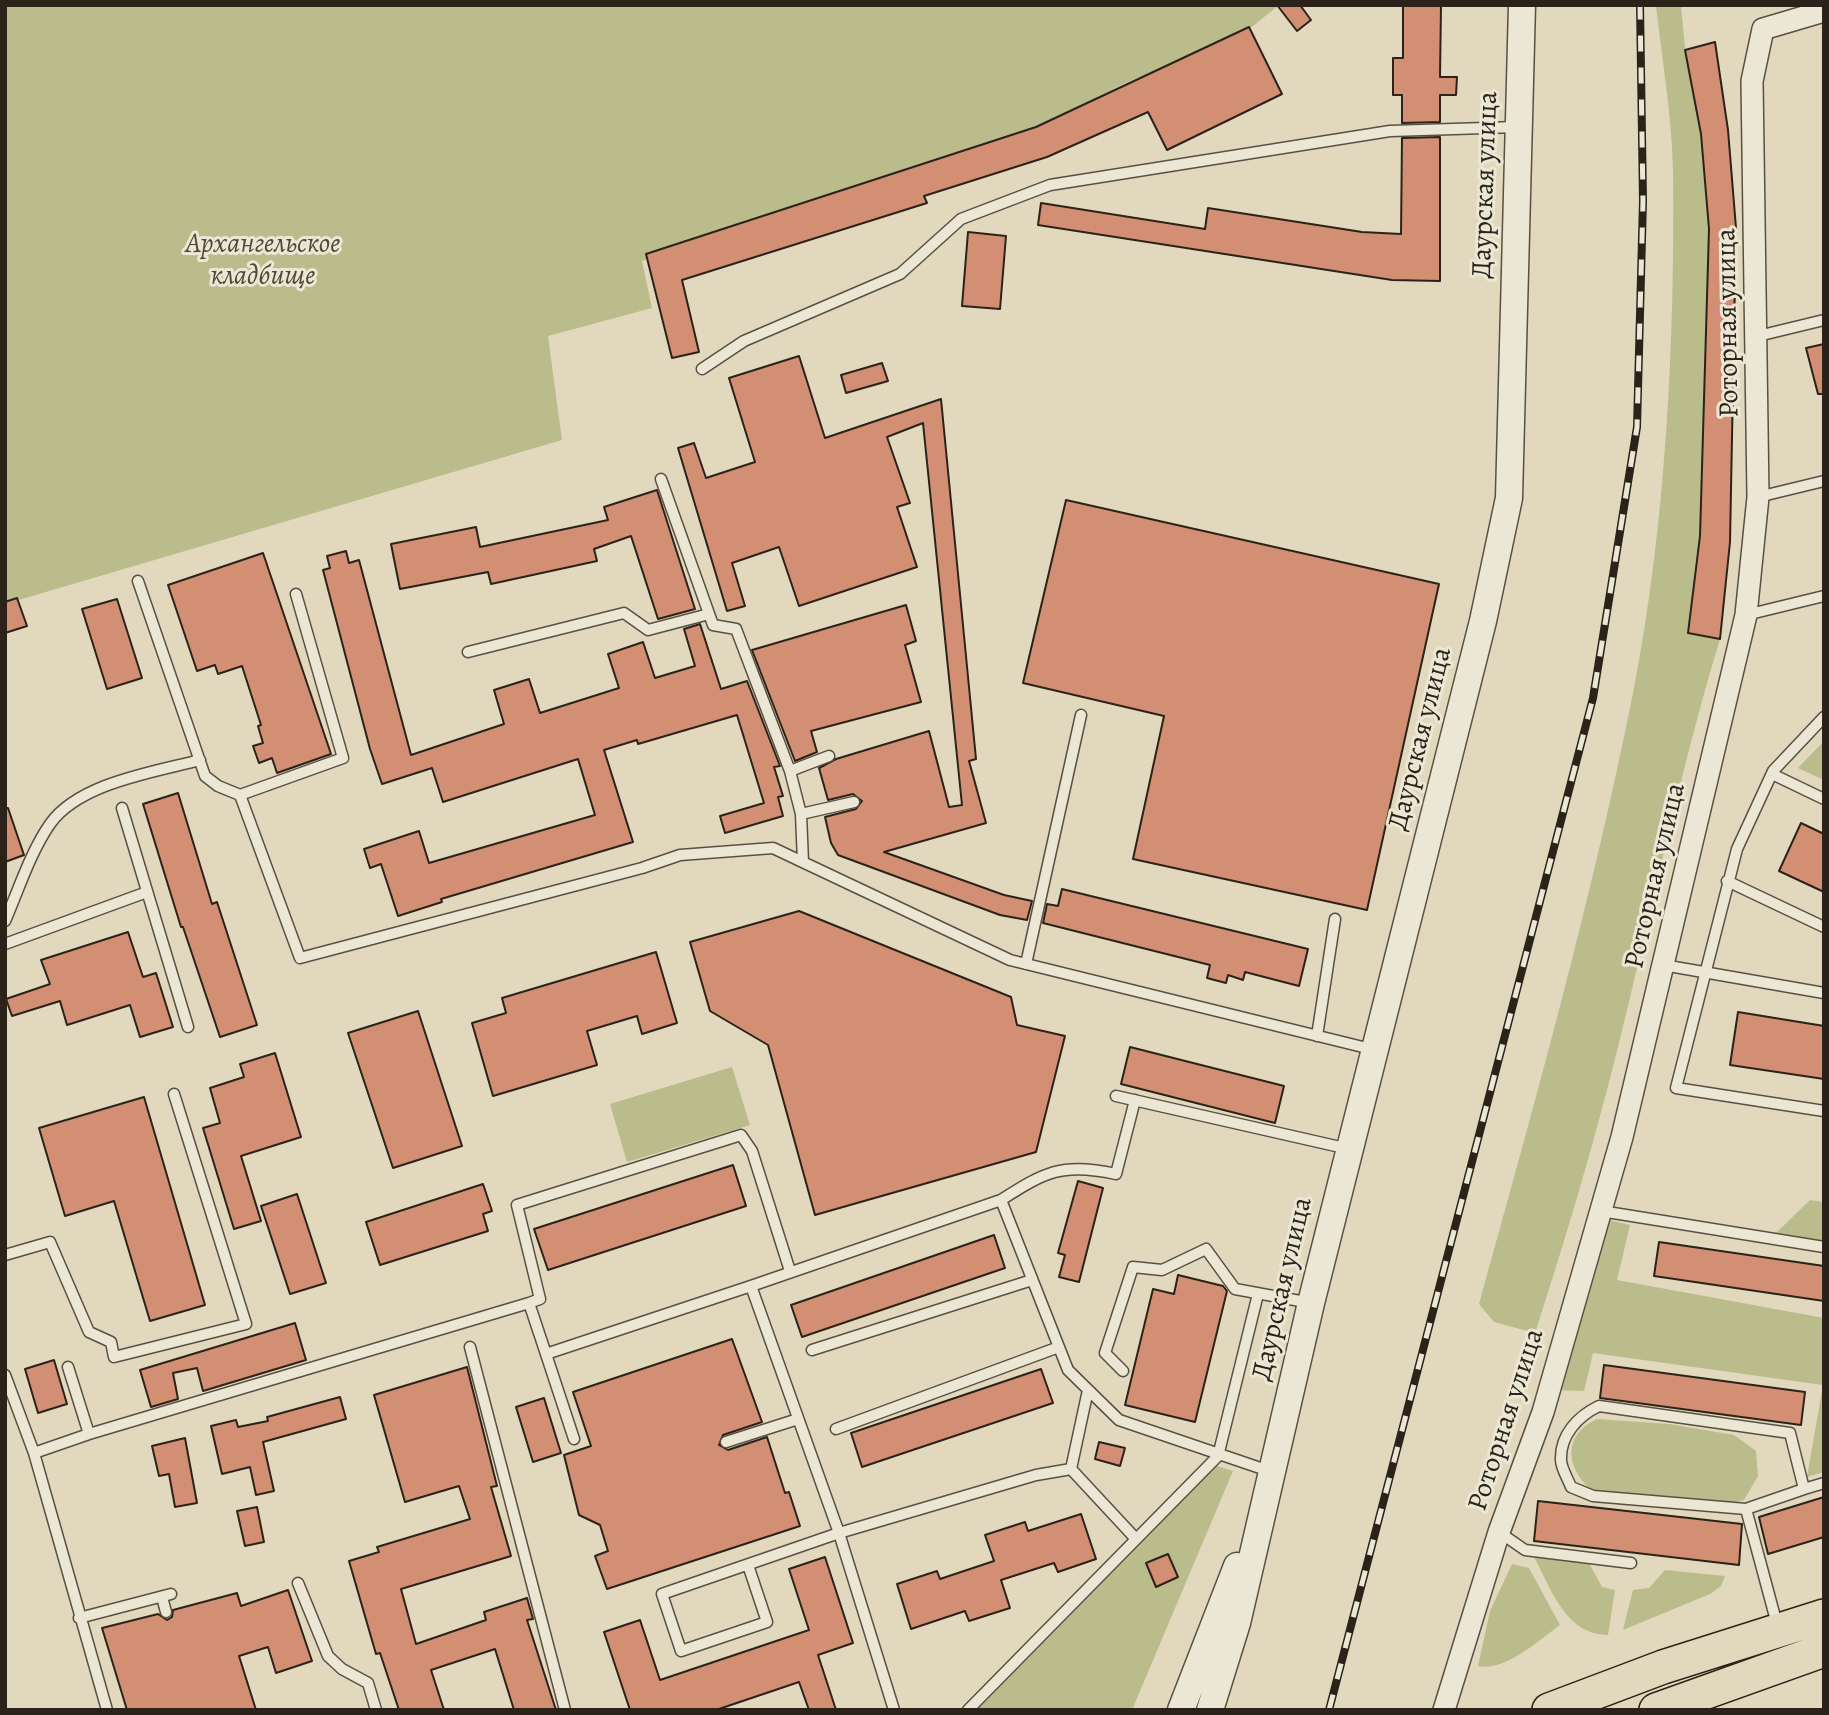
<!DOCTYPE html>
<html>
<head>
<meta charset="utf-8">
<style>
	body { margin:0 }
	#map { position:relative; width:1829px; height:1715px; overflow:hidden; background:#e2d8bd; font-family:Alegreya,serif }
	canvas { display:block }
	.frame { position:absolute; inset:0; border:7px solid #2b231a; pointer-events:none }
</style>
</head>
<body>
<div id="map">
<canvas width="1829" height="1715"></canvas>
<div class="frame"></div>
</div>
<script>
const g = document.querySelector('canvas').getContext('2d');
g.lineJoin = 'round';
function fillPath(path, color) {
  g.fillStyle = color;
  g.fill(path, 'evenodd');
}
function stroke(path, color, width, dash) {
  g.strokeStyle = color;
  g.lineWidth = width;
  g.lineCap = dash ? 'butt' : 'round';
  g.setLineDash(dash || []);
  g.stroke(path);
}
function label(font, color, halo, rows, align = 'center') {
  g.font = font + ' Alegreya,serif';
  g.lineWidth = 6;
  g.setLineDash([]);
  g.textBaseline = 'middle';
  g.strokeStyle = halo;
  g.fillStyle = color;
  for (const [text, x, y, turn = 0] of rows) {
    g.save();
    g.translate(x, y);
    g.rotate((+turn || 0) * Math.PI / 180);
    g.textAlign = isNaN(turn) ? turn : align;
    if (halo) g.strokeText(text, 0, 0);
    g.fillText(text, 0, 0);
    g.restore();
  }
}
fillPath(new Path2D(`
	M5,5H1279L1243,34L1123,84L1043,125L642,261L652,308L548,336L562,440L5,604Z
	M1656,5H1681L1685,50L1701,134L1709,229L1700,536L1688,632L1720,639C1679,773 1652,911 1618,1047C1594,1143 1566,1238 1535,1333L1494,1322L1479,1304C1535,1102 1592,899 1633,693C1666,526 1675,340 1673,170C1672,116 1662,60 1656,5Z
	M1824,741V780L1798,768Z
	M732,1067L750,1125L627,1162L610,1104Z
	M1810,1200L1824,1202V1249L1776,1233Z
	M1605,1219L1630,1225L1617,1280L1824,1318V1472L1807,1477L1823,1385L1593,1353L1584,1391L1556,1390Z
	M1597,1419L1669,1424L1734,1435L1756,1451L1758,1476L1744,1500L1721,1506L1594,1492C1567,1471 1560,1436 1597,1419Z
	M1217,1466L1233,1471L1132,1710H977Z
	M1534,1557L1589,1563L1602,1587L1615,1590L1608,1635C1565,1634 1552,1590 1534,1557Z
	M1512,1564L1529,1568L1560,1625C1539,1640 1505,1672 1478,1666L1490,1611Z
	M1665,1570L1725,1576L1721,1586L1710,1594L1623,1630L1633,1590L1649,1588Z`), '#babc8c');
const building = new Path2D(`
	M1277,5H1300L1311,20L1297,31Z
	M1403,5H1441L1440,77H1457L1456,95H1440V122L1402,123V95H1393V58H1403Z
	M1249,27L1282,94L1167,150L1148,112L1047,157L924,196L927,203L682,280L699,352L672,358L646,254L1036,127Z
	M1715,42L1728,130L1736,228L1730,542L1720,639L1688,633L1700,536L1709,229L1701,134L1685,50Z
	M1440,137V281L1392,280L1038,225L1041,203L1205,229L1208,208L1362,232L1401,234L1402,138Z
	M968,232L1006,236L1000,309L962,306Z
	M1824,344V394H1818L1806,348Z
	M799,356L825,438L941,399L976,759L969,761L986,823L884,852L1004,895L1032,901L1027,920L1000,915L838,855L831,843L825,817L856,809L862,801L853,794L828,800L819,768L836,759L929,731L949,807L962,805L923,423L887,437L910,503L897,507L917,567L799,606L779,547L732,563L745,606L727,611L678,448L694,443L706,478L755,462L729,378Z
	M882,363L888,381L846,393L841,375Z
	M657,490L695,609L658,619L631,536L594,549L597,561L491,584L488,572L400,589L391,544L476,527L480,547L608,520L604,507Z
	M1066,500L1439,584L1367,910L1133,859L1164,716L1023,683Z
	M346,551L349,563L359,560L411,755L504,724L494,690L529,679L540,713L619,688L608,654L643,642L655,678L695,666L684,629L700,624L721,689L747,681L780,766L774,767L783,796L778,797L783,816L725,833L720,816L764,803L737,715L638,744L637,740L604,750L633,842L441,899L442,902L398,916L381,864L370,868L364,849L419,831L429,863L595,815L578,759L443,802L432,768L382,784L370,749L323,570L330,568L327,556Z
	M263,553L331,754L277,773L272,758L259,763L253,746L263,743L258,726L261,725L242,666L218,674L215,665L197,671L168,585Z
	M17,598L27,626L5,633V602Z
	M117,599L142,678L107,689L82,609Z
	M906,605L916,641L905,645L921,702L811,731L817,752L795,761L752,650Z
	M178,793L212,904L217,902L257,1025L220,1037L183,927H181L143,804Z
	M5,808H8L24,855L5,862Z
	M1801,823L1824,834V892L1779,871Z
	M1062,889L1308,949L1299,986L1245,972L1243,980L1228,975L1226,983L1207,978L1210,965L1043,923L1047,904L1058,906Z
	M799,911L1011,997L1017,1025L1065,1036L1036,1152L815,1215L768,1045L710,1011L690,942Z
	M128,932L143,977L156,973L173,1027L140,1037L130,1005L67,1025L60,1001L12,1016L6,999L50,984L41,960Z
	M656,952L677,1023L642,1034L637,1016L587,1031L597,1065L493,1096L472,1023L506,1013L502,998Z
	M418,1011L462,1146L393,1168L348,1033Z
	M1738,1012L1824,1026V1079L1730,1065Z
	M1130,1047L1284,1086L1275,1123L1121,1084Z
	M275,1053L301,1137L241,1156L261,1221L234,1229L203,1128L220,1123L210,1088L244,1077L240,1064Z
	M144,1097L205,1305L150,1321L114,1201L65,1216L39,1128Z
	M733,1165L746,1206L548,1270L534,1229Z
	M1078,1181L1103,1188L1079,1282L1059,1277L1065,1255L1058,1253Z
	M483,1184L492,1211L483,1214L488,1231L380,1265L366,1222Z
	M297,1194L326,1283L290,1294L261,1206Z
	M994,1235L1005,1268L802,1337L791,1305Z
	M1659,1242L1824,1266V1301L1654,1276Z
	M1178,1275L1223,1286L1227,1291L1195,1422L1125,1405L1153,1289L1174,1294Z
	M295,1323L306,1360L203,1391L197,1368L173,1373L178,1399L151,1407L140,1370Z
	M732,1339L762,1422L723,1435L719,1445L728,1450L767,1437L785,1493L789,1492L800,1526L607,1589L595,1556L608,1551L600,1525L579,1515L564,1455L591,1446L573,1392Z
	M54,1360L67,1404L38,1413L25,1369Z
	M1604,1365L1805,1392L1801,1425L1600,1398Z
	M467,1367L497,1486L491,1487L511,1556L401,1589L416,1644L486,1620L484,1612L527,1598L533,1619L527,1620L556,1710H514L495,1649L431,1670L444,1710H399L380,1653L376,1654L349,1561L379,1552L377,1547L470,1519L459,1486L405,1502L374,1395Z
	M1041,1369L1053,1403L862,1467L851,1433Z
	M340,1397L346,1419L263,1442L274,1491L256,1495L250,1467L222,1474L211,1426L236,1420L238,1427L268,1421L267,1417Z
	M544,1398L561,1453L533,1462L516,1407Z
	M185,1438L197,1503L175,1507L169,1474L159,1476L152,1446Z
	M1099,1442L1125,1448L1120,1466L1095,1459Z
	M1824,1497V1537L1768,1554L1759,1517Z
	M1538,1501L1742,1524L1739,1565L1534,1541Z
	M257,1507L264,1542L245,1546L237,1511Z
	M1081,1514L1096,1559L1058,1572L1054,1563L1001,1580L1010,1608L969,1621L965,1611L911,1629L897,1584L937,1571L940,1579L994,1561L985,1535L1025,1522L1028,1531Z
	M1168,1554L1178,1577L1156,1587L1146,1563Z
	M825,1557L853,1643L818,1655L836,1710H809L799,1682L716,1710H630L604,1632L640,1620L660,1680L809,1630L789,1569Z
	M288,1590L312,1661L276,1673L268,1647L239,1656L256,1710H127L102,1628L158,1614L167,1620L172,1617L173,1610L237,1593L241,1606Z`);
fillPath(building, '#d28f73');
stroke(building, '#2b231a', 2);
const service = new Path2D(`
	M1758,336L1824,320
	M702,369L744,341L900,274L961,219L1050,185L1390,131L1517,127
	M661,479L713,625L736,629L790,771L801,814L803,862
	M1758,497L1824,481
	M138,581L205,776L218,786L240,795L343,758L296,594
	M1746,615L1824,596
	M468,652L624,613L648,630L709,614
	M1824,717L1773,771L1737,849L1676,1088L1824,1111
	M790,771L829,756
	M1772,774L1824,799
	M240,795L300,958L642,868L680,855L773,848L1010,960L1375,1050
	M122,808L188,1027
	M801,814L854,802
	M1727,881L1824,927
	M5,921C19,889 30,853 50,824C79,783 154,772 200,760
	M5,944L147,892
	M1026,964L1081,715
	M1663,965L1824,993
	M1317,1036L1335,919
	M1116,1096L1349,1149
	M1001,1200C1045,1172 1062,1162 1116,1174L1135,1100
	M1601,1211L1824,1247
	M5,1255L50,1242L89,1332L111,1342L114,1357L246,1324L174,1094
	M751,1286L1001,1200L1068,1370L1119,1420L1272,1472
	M529,1303L540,1299L517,1205L741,1135L752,1151L790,1271
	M470,1347L565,1710
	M812,1350L1032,1280
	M546,1354L574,1439
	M68,1367L89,1434
	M1123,1371L1105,1353L1133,1267L1162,1270L1206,1249L1235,1289L1311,1303
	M5,1375L34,1453
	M836,1429L1059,1347
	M726,1442L798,1419
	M1071,1469L1136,1539
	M1804,1489L1746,1509L1593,1496L1571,1487C1568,1479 1561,1468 1561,1460C1560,1435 1578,1416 1599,1406L1790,1433L1804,1489L1824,1483
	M1746,1509L1778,1628
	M1499,1532L1525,1550L1631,1563
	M748,1565L767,1622L681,1651L662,1594L839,1533L1036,1475L1071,1469L1088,1390
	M298,1583L328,1656L342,1669L368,1683L376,1710
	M162,1597L166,1612
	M79,1618L171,1594
	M107,1710L34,1453L89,1434L529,1303L546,1354L751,1286L839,1533L894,1710
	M968,1710L1218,1456L1258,1294`);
const minor = new Path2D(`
	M1444,1710L1499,1532L1543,1412L1622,1137L1746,615L1758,497L1752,81L1763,29L1824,11`);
const tertiary = new Path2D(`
	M1181,1710L1237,1566
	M1210,1710L1237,1623L1311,1303L1483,621L1509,498L1522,5`);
const primary = new Path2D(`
	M1549,1710L1663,1667L1824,1616
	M1656,1710L1824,1650`);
stroke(service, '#595043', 13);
stroke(minor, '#595043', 24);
stroke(tertiary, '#595043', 29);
stroke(primary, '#2b231a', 36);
stroke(service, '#ece6d4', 10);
stroke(minor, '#ece6d4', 21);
stroke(tertiary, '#ece6d4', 26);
stroke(primary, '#e2d8bd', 33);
const rail = new Path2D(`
	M1329,1710L1593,698L1637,427L1643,201L1640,5`);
stroke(rail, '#2b231a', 8);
stroke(rail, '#ece6d4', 5, [16]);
label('28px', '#2b231a', '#ece6d4', [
	["Даурская улица",1486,185,-88],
	["Роторная улица",1729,323,-91],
	["Даурская улица",1421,739,-76],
	["Роторная улица",1656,876,-77],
	["Даурская улица",1283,1289,-77],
	["Роторная улица",1507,1420,-72]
]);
label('italic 28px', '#4f4936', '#ece6d4', [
	["Архангельское",263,245],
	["кладбище",263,277]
]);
</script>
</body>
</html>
